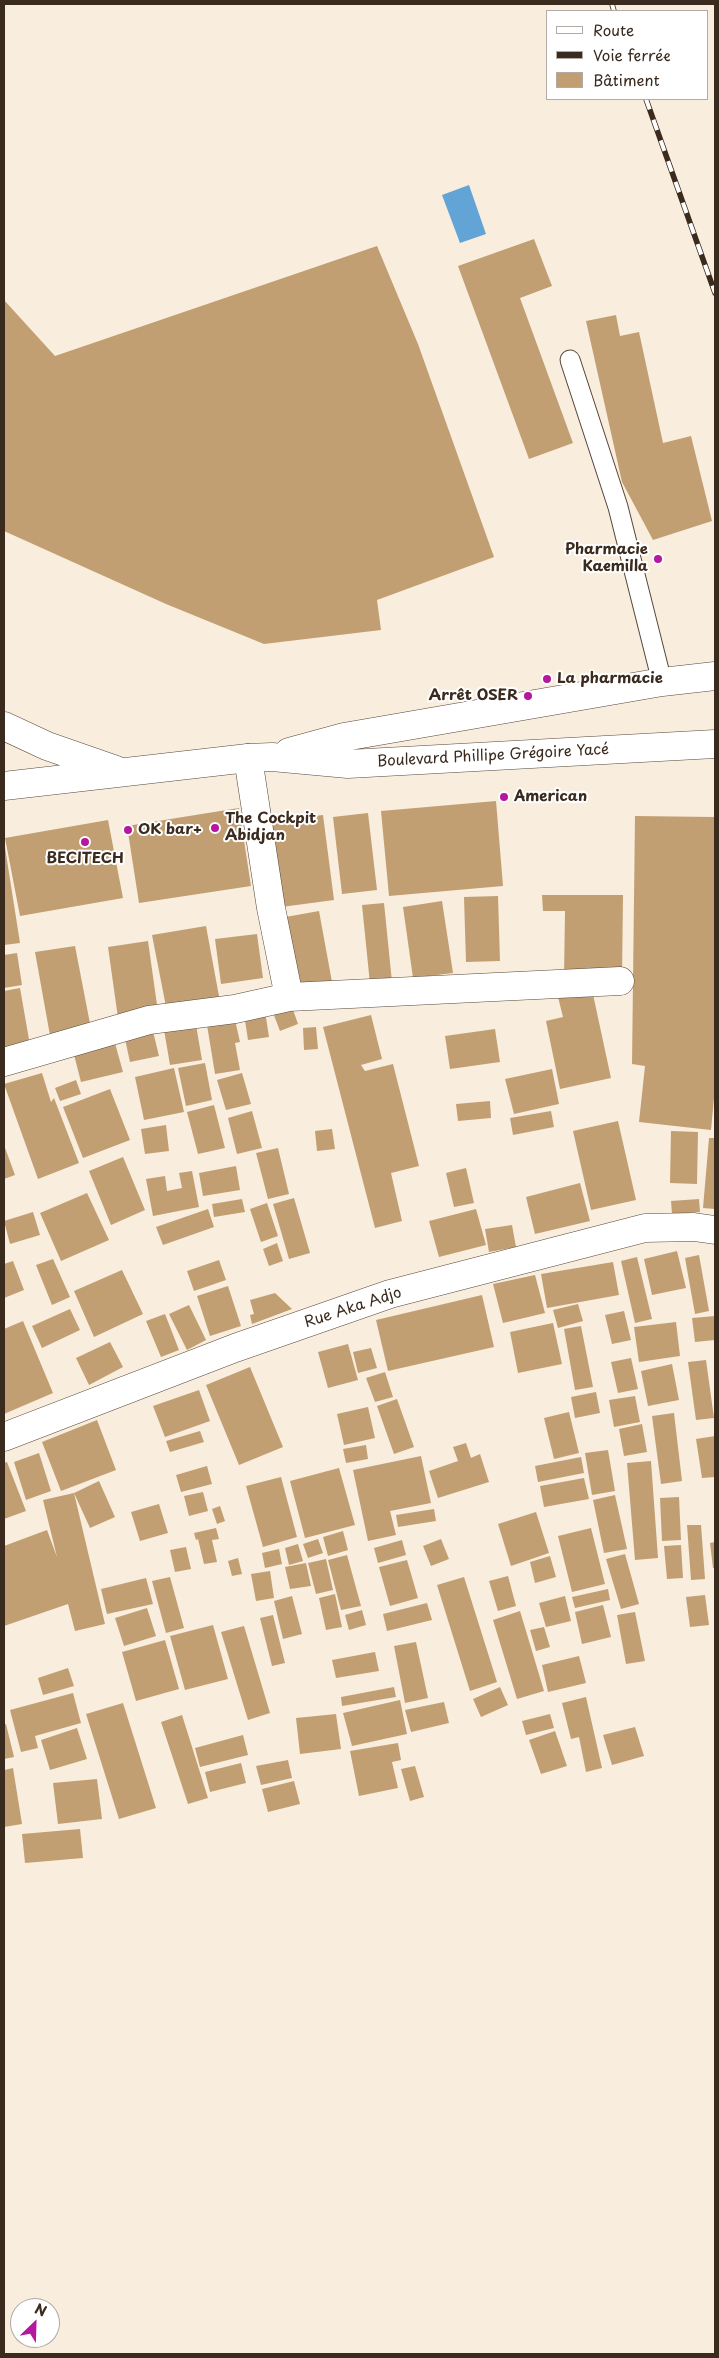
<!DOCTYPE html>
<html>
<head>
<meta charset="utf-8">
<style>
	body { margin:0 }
	#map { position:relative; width:719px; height:2358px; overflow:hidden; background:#f9eddd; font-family:"Playpen Sans",sans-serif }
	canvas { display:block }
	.frame { position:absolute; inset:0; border:5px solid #3b2a1e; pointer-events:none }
	.legend { position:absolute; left:546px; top:10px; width:162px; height:90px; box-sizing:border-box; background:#fff; border:1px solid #b1aaa5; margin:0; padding:6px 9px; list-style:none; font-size:15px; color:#3b2a1e }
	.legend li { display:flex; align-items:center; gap:10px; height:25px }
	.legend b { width:25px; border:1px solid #b1aaa5 }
	.north { position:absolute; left:10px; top:2298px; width:50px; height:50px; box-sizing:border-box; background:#fff; border:1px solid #b1aaa5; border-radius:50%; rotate:24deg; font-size:14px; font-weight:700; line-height:20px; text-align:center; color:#3b2a1e }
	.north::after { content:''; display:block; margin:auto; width:18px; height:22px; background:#b5179e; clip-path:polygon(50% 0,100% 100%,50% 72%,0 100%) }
</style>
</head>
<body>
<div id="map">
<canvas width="719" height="2358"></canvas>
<div class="frame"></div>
<ul class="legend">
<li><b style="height:6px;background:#fff"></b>Route</li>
<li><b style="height:6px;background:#3b2a1e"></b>Voie ferrée</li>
<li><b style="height:14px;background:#c29f72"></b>Bâtiment</li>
</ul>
<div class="north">N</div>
</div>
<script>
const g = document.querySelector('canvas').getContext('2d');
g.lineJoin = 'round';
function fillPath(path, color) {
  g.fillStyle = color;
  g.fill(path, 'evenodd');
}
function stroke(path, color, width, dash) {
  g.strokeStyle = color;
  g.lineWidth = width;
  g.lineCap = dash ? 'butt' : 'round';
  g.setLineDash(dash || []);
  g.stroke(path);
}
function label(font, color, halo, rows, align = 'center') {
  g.font = font + ' "Playpen Sans",sans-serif';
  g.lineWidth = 4;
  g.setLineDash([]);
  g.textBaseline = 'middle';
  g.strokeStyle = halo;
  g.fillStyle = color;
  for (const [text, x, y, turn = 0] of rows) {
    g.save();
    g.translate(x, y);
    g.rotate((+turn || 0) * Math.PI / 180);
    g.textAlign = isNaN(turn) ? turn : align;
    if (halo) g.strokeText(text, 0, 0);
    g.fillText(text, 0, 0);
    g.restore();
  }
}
fillPath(new Path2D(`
	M469,185L486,234L460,243L442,195Z`), '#62a4d6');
fillPath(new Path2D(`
	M534,239L552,286L520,298L573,443L529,459L458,266Z
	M377,246L418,344L494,557L377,600L381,630L264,644L166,604L4,531V300L55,356Z
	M616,315L620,336L639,332L663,443L691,436L712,521L653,540L622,482L586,321Z
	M496,801L503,886L389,896L381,811Z
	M239,808L251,886L139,903L127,826Z
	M368,813L377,890L342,894L333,817Z
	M323,815L334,900L274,908L263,822Z
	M635,816L715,817V1088L711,1130L639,1122L645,1066L632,1064Z
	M108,820L123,898L20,916L5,838Z
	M4,841L20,943L4,945Z
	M542,895H623L622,978H564L565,911H543Z
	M498,896L500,961L466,962L464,897Z
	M442,901L453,973L413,978L403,907Z
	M384,903L392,982L370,984L362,905Z
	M319,911L332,982L293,989L280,918Z
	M206,926L221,1007L168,1017L152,935Z
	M257,934L263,978L221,984L215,939Z
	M148,941L158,1012L118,1018L108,947Z
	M75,946L92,1034L51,1041L35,952Z
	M17,953L22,985L4,988V955Z
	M591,985L611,1078L560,1089L546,1021L563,1017L557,993Z
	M20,988L31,1051L4,1055V991Z
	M291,1004L298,1024L280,1031L272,1010Z
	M265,1011L269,1037L248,1040L244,1014Z
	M371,1015L382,1059L361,1065L365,1071L393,1064L419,1166L391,1173L402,1221L375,1228L323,1027Z
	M195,1019L202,1060L170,1065L163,1024Z
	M235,1020L240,1042L235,1043L240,1070L215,1074L207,1025Z
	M151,1023L159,1056L130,1062L123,1030Z
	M316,1027L318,1049L304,1050L303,1028Z
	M495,1029L500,1062L450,1069L445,1036Z
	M113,1036L123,1072L81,1082L72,1047Z
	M205,1063L212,1100L186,1106L178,1068Z
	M174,1068L184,1112L144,1120L135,1077Z
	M552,1069L559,1104L514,1114L505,1079Z
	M42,1073L51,1102L54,1098L79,1163L38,1179L4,1084Z
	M242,1073L251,1104L226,1110L217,1080Z
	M76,1080L81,1094L60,1101L55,1088Z
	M110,1089L130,1140L83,1158L63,1107Z
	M490,1101L491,1118L458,1121L456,1104Z
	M214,1105L225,1148L198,1154L187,1112Z
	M252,1111L262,1148L237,1154L228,1118Z
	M551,1111L554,1127L513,1135L510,1118Z
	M618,1121L636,1200L591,1210L573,1131Z
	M166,1125L169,1151L145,1154L141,1129Z
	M332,1129L335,1149L317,1151L315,1131Z
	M671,1131L698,1132L697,1184L670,1183Z
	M709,1138H715V1209L703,1208Z
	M4,1145L15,1175L4,1179Z
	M278,1148L289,1194L268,1199L256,1153Z
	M123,1157L145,1210L111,1225L89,1171Z
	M236,1166L240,1190L203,1196L199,1173Z
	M466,1168L474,1203L454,1207L446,1173Z
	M192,1171L199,1207L153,1216L146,1179L165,1176L167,1191L182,1188L179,1173Z
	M580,1183L590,1221L535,1234L526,1197Z
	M87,1193L109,1240L61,1261L40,1213Z
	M294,1198L310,1253L289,1259L273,1204Z
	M242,1199L245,1212L214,1217L212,1204Z
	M699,1199L700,1212L672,1214L671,1201Z
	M267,1203L278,1236L261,1242L250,1209Z
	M208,1209L214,1227L163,1245L156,1227Z
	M476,1209L486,1245L439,1257L429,1221Z
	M33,1212L40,1235L10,1244L4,1221Z
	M512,1225L516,1247L489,1252L485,1229Z
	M277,1243L283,1261L269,1266L263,1249Z
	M677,1251L686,1288L652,1295L644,1259Z
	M699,1255L709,1311L695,1314L685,1258Z
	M637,1257L652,1319L635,1323L621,1261Z
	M53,1259L70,1297L52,1305L36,1265Z
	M219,1260L226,1280L194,1291L187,1271Z
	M13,1261L24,1290L4,1298V1264Z
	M613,1262L619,1295L547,1308L541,1274Z
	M122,1270L143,1314L94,1337L74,1291Z
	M535,1275L545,1313L503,1323L493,1284Z
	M228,1286L241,1326L210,1336L197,1296Z
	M275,1293L292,1309L252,1324L250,1315L254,1314L250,1300Z
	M482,1295L494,1347L388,1371L376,1320Z
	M578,1304L583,1321L558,1328L553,1310Z
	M189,1305L206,1340L187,1350L169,1314Z
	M70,1309L80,1330L42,1348L32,1326Z
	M624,1311L631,1340L612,1344L605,1315Z
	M165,1314L179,1350L161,1357L146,1321Z
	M715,1316V1340L695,1342L692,1318Z
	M23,1321L53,1393L4,1414V1329Z
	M676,1322L680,1356L639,1362L634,1327Z
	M553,1323L562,1364L518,1373L510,1332Z
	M581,1326L593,1387L575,1390L564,1329Z
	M110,1342L123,1367L89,1385L76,1358Z
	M348,1344L358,1380L328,1388L318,1352Z
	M371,1348L377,1368L358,1373L353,1352Z
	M631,1358L638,1389L618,1393L611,1362Z
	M706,1360L714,1418L696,1420L688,1362Z
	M672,1364L679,1400L648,1406L641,1371Z
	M250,1367L283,1447L239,1465L206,1385Z
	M385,1372L393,1397L375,1402L366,1378Z
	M199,1390L210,1421L165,1437L153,1406Z
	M596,1392L600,1413L575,1418L571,1397Z
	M635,1396L640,1422L614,1427L609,1400Z
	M397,1399L414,1447L394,1454L377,1406Z
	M368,1407L375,1438L344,1445L337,1414Z
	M569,1412L579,1453L554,1459L544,1418Z
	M674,1413L682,1481L661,1484L652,1416Z
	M97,1420L116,1470L61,1491L42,1442Z
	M642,1424L647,1452L624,1456L619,1429Z
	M200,1431L204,1442L170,1452L166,1441Z
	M715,1436V1477L702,1478L696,1439Z
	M466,1443L471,1458L480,1454L489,1482L438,1498L429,1471L458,1461L453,1447Z
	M366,1445L368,1459L346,1463L343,1449Z
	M608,1450L615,1491L592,1495L585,1453Z
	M39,1453L51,1491L26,1500L14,1462Z
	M421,1456L431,1503L390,1511L396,1535L368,1541L353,1470Z
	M581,1457L584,1473L538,1482L535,1466Z
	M651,1461L658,1558L635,1560L627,1463Z
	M7,1462L26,1511L4,1519V1463Z
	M207,1466L212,1484L181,1492L176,1475Z
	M339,1468L355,1525L305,1538L290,1481Z
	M281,1477L297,1537L263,1547L246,1486Z
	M584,1478L589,1499L544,1507L540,1486Z
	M99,1481L115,1517L90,1528L74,1493Z
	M203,1492L208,1511L189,1516L184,1496Z
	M74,1493L105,1624L75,1631L68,1604L4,1626V1546L47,1530L57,1557L43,1500Z
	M615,1495L627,1549L604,1553L593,1500Z
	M679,1497L681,1540L662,1541L660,1498Z
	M159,1504L168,1533L140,1541L131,1512Z
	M220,1506L225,1521L217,1524L212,1509Z
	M434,1509L436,1521L398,1527L396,1515Z
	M536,1512L549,1553L511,1566L498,1524Z
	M687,1525H701L705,1579L691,1580Z
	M216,1528L219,1539L212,1540L217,1562L204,1564L198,1539L196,1540L194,1533Z
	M591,1528L605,1584L572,1592L558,1536Z
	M343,1531L348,1550L328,1556L323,1537Z
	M318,1539L323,1553L308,1558L303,1544Z
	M441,1539L449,1559L431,1566L423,1546Z
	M402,1540L406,1555L378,1563L374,1548Z
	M715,1542V1568H713L710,1543Z
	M298,1544L303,1561L289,1565L285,1548Z
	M681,1545L683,1578L667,1579L664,1546Z
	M186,1547L191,1569L175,1572L170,1550Z
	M279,1549L282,1564L265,1568L262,1553Z
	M625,1554L639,1604L621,1609L606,1559Z
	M347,1555L361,1606L341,1610L328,1560Z
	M550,1556L556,1577L535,1583L530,1562Z
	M238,1558L242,1574L232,1576L228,1561Z
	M326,1559L333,1590L316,1594L308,1563Z
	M407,1560L418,1598L390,1606L379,1567Z
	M306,1563L311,1586L290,1589L285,1567Z
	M270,1571L274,1598L256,1601L251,1574Z
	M508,1576L516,1606L498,1611L489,1581Z
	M170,1577L184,1628L166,1633L152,1581Z
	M464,1577L497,1682L470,1691L437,1585Z
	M146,1578L153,1604L107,1614L101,1589Z
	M608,1589L610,1600L575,1608L572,1597Z
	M335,1594L342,1627L326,1630L319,1598Z
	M705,1595L709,1625L690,1627L686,1597Z
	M292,1596L302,1634L283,1639L274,1601Z
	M565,1596L571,1621L546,1627L539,1603Z
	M427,1603L432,1620L387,1631L383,1614Z
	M603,1605L611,1637L582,1644L575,1612Z
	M147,1608L156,1636L124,1646L115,1618Z
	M362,1610L366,1625L349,1630L345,1615Z
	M520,1611L544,1691L517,1699L493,1620Z
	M635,1612L645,1661L626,1664L617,1615Z
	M273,1615L285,1663L272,1666L260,1618Z
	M213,1625L228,1679L185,1690L170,1636Z
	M244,1626L270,1713L248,1720L221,1632Z
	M544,1627L550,1647L536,1651L530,1630Z
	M165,1640L179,1689L136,1701L122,1652Z
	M416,1642L428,1698L405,1703L394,1646Z
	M375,1652L379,1671L336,1678L332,1660Z
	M579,1656L586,1683L548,1692L542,1665Z
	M68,1668L74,1686L43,1695L38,1678Z
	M394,1687L396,1697L342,1706L341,1697Z
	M500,1687L508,1705L481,1717L473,1699Z
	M73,1693L81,1723L35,1736L38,1748L21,1752L10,1710Z
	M586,1697L602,1768L586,1772L579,1737L571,1739L562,1703Z
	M400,1700L407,1734L352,1746L343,1713Z
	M444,1702L449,1723L411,1732L405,1710Z
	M123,1703L156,1808L119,1819L86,1714Z
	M336,1714L341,1749L300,1754L296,1718Z
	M550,1714L554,1728L526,1735L522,1721Z
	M182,1715L208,1798L188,1804L161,1722Z
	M6,1724L14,1757L4,1759V1725Z
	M635,1727L644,1756L612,1765L603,1735Z
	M77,1728L87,1759L50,1770L41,1740Z
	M555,1731L567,1766L541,1774L529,1740Z
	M243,1735L248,1755L200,1767L195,1748Z
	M398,1743L401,1760L392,1762L398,1788L359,1796L350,1751Z
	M288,1760L292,1778L261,1785L256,1766Z
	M241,1763L246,1783L210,1792L205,1772Z
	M415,1766L424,1797L410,1801L401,1769Z
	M13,1768L22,1824L4,1827V1770Z
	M97,1779L102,1819L58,1824L53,1783Z
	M294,1781L300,1804L268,1812L262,1789Z
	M80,1829L83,1858L25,1863L22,1834Z`), '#c29f72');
const lane = new Path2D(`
	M570,360L618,507L662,682`);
const street = new Path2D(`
	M248,758L271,908L289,997
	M4,1062L149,1020L235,1009L289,997L620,981
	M4,1437L235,1348L390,1294L645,1228L694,1227L715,1230`);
const secondary = new Path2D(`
	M4,726L47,746L116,770
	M289,752L344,737L662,682L715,676
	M4,786L248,758L272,757L348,764L715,744`);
stroke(lane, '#58473b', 21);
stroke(street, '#58473b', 29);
stroke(secondary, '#58473b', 29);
stroke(lane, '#fff', 19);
stroke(street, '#fff', 28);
stroke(secondary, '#fff', 28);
const rail = new Path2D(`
	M612,4L614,11
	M646,99L715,293`);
stroke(rail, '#3b2a1e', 5.5);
stroke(rail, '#fff', 4, [11]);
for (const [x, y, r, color] of [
	[658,559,5,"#b5179e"],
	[547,679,5,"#b5179e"],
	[528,696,5,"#b5179e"],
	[504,797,5,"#b5179e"],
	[215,828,5,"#b5179e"],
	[128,830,5,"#b5179e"],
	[85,842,5,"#b5179e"]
]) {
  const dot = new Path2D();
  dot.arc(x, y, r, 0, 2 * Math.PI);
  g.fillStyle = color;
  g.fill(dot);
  stroke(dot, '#fff', 2);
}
label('bold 15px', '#3b2a1e', '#fff', [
	["Pharmacie",648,550,"right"],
	["Kaemilla",648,567,"right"],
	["La pharmacie",557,679],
	["Arrêt OSER",518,696,"right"],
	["American",514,797],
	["The Cockpit",225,819],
	["Abidjan",225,836],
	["OK bar+",138,830],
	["BECITECH",85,859,"center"]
], 'left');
label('15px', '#3b2a1e', '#fff', [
	["Boulevard Phillipe Grégoire Yacé",493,756,-3],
	["Rue Aka Adjo",353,1308,-18]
]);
</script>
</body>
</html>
